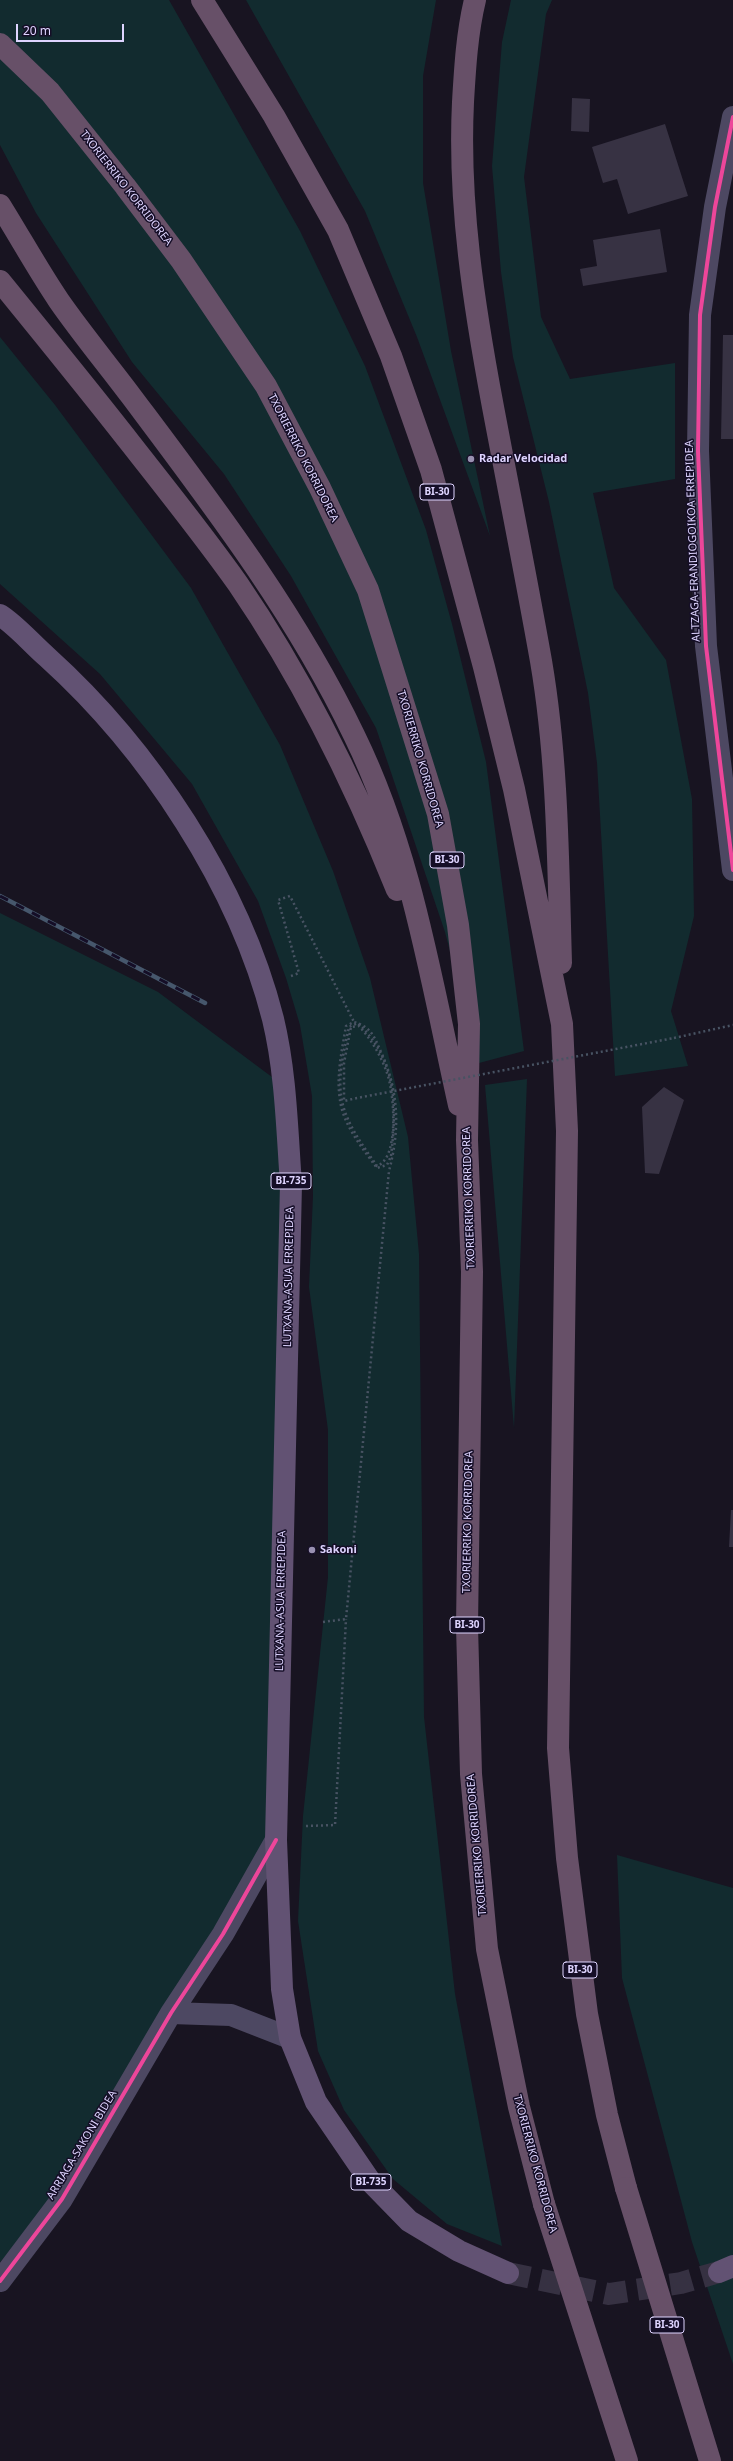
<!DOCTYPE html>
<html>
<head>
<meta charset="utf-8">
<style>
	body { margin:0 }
	#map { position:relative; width:733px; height:2461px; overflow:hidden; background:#181421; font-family:"Noto Sans",sans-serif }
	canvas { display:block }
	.scale { position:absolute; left:16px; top:24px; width:108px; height:18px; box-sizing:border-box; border:2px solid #ded4ff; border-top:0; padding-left:5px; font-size:12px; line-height:14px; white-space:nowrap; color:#ded4ff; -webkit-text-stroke:3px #150e27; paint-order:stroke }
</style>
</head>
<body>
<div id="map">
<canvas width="733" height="2461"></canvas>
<div class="scale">20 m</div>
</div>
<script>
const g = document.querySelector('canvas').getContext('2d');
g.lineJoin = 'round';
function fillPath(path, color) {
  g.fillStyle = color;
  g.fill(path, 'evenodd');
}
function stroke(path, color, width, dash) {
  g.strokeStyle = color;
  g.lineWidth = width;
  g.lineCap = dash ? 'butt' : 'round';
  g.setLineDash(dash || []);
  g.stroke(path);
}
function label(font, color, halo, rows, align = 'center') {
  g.font = font + ' "Noto Sans",sans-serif';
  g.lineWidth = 3;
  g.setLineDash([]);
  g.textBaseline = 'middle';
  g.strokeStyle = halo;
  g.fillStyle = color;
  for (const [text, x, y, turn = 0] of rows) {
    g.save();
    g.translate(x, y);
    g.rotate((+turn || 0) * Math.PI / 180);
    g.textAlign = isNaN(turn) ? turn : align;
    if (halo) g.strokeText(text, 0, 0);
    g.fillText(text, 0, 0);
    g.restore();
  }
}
fillPath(new Path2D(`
	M0,0H169L300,231L365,366L426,530L452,624L486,762L524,1051L479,1063L445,932L376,728L291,576L224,474L132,362L36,213L0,145Z
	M246,0H436L423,76V183L451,351L490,536L417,337L365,211Z
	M511,0H552L546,14L524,177L541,317L570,379L675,363V479L593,493L614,588L666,660L692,799L694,916L671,1011L688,1066L615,1076L597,763L588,693L549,502L513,357L501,272L492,166L502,42Z
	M0,337L55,405L191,588L280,745L333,871L370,978L408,1137L419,1254L424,1717L455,1994L502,2246L447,2224L393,2179L344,2110L318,2051L298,1921L303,1816L328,1577V1430L309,1287L313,1196L312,1096L300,1025L286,978L258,901L192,784L100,674L0,584Z
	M0,913L158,992L284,1086L276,1840L62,2199L0,2262Z
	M527,1079L514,1428L485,1085Z
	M617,1855L733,1888V2364L692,2242L622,1978Z`), '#122b2f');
fillPath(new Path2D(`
	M572,98L590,99L589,132L571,131Z
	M665,124L688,196L628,214L617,179L603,183L592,147Z
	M660,229L667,272L583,286L580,269L597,266L593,240Z
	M723,335H733V439H721Z
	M664,1087L684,1100L659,1174L645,1173L642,1107Z
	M731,1510H733V1547H729Z`), '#373243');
stroke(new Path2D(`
	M508,2273L609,2294L681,2283L719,2272`), '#363142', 22, [22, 11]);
stroke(new Path2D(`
	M291,976L299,973L278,900L290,896L354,1022
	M674,1038L733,1025
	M323,1622L346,1619L389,1171C400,1130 399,1091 381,1052C374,1036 371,1027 354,1022L346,1026C342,1050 336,1076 340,1100C343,1125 363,1149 377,1168L387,1165L391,1156
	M306,1826L335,1825L346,1619`), '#485363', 2.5, [2, 3]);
stroke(new Path2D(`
	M733,117L715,207L700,315L698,451L706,646L733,870
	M171,2013L231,2015L290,2038
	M0,2281L62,2199L171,2013L223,1934L276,1840`), '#4d4862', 22);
stroke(new Path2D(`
	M0,615C17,626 32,644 47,657C149,749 239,885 273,1019C286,1073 287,1130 291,1184L276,1840L282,1989L290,2038L316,2102L370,2181L409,2221L459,2251L508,2273
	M719,2272L733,2266`), '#625273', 22);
stroke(new Path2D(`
	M202,0L274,116L338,230L391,356L431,470L484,667L514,789L562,1024L567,1131L558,1748L567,1858L587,2014L607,2115L626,2188
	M475,0C467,33 465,68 463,102C458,204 474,306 493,407C509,492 526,576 541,661C558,761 558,862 561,963
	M0,44L50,92L125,186L181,260L266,386L320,488L368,590L438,814L458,925L469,1024L467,1140L472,1272L467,1626L471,1774L487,1949L519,2107L544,2204
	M0,205C20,237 38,270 59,301C82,334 107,364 131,396C212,504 295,612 354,735C411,851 431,980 459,1105
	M0,281C44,335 88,389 131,444C167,490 204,536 238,584C303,679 354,783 397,890`), '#675068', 22);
const rail = new Path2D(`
	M0,896L205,1003`);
stroke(rail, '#46576c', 4.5);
stroke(rail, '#150e27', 3, [9]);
stroke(new Path2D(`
	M391,1156C397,1106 397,1061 358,1023L349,1027C344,1050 337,1077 342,1101C347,1125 364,1147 377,1166C400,1158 394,1092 387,1073C381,1056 371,1039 359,1026L351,1027L344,1063V1101L357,1098L674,1038`), '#485363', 2.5, [2, 3]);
stroke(new Path2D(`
	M626,2188L710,2461
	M544,2204L627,2461`), '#675068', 22);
stroke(new Path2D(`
	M733,117L715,207L700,315L698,451L706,646L733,870
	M0,2281L62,2199L171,2013L223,1934L276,1840`), '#ed469a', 4);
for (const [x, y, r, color] of [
	[471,459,4,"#9991b1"],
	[312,1550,4,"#9991b1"]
]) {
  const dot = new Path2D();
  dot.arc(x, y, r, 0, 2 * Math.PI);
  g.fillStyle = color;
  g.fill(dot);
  stroke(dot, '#150e27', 1.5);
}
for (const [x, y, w] of [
	[437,492,34],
	[447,860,34],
	[291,1181,40],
	[467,1625,34],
	[580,1970,34],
	[371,2182,40],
	[667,2325,34]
]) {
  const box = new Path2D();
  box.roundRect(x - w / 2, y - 8, w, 16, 3);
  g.fillStyle = '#150e27';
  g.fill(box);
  stroke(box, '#ded4ff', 1);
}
label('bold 10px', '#ded4ff', null, [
	["BI-30",437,492],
	["BI-30",447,860],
	["BI-735",291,1181],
	["BI-30",467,1625],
	["BI-30",580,1970],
	["BI-735",371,2182],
	["BI-30",667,2325]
]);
label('11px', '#ded4ff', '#150e27', [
	["TXORIERRIKO KORRIDOREA",126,188,52],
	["TXORIERRIKO KORRIDOREA",303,458,63],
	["ALTZAGA-ERANDIOGOIKOA ERREPIDEA",693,541,-92],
	["TXORIERRIKO KORRIDOREA",420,759,74],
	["TXORIERRIKO KORRIDOREA",469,1198,-92],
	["LUTXANA-ASUA ERREPIDEA",289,1277,-89],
	["TXORIERRIKO KORRIDOREA",468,1522,-89],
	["LUTXANA-ASUA ERREPIDEA",281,1601,-89],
	["TXORIERRIKO KORRIDOREA",477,1845,-95],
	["ARRIAGA-SAKONI BIDEA",82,2145,-59],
	["TXORIERRIKO KORRIDOREA",535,2164,75]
]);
label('bold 11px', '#ded4ff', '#150e27', [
	["Radar Velocidad",479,459],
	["Sakoni",320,1550]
], 'left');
</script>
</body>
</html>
